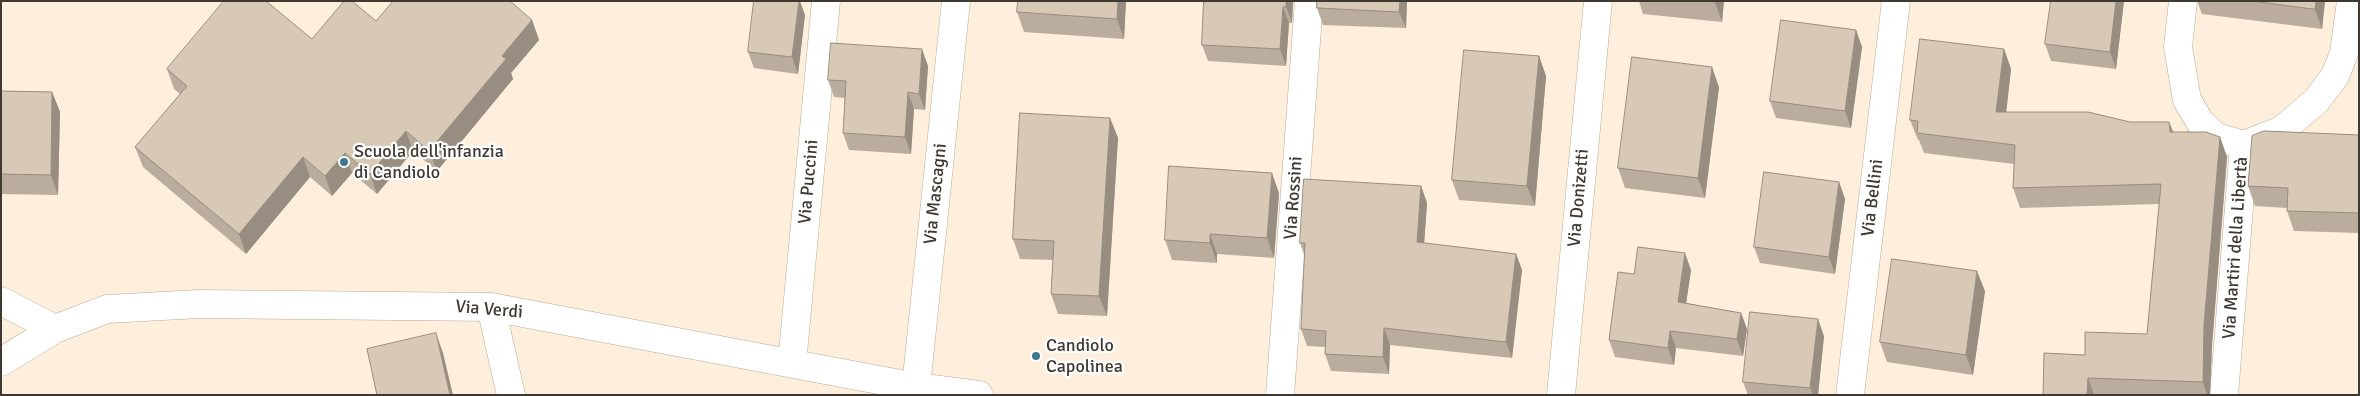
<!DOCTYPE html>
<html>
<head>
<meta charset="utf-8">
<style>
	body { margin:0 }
	#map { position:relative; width:2360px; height:396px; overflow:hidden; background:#feefdc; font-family:Signika,sans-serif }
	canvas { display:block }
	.frame { position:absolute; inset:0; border:2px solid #3f3932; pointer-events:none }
</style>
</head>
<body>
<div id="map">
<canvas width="2360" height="396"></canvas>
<div class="frame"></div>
</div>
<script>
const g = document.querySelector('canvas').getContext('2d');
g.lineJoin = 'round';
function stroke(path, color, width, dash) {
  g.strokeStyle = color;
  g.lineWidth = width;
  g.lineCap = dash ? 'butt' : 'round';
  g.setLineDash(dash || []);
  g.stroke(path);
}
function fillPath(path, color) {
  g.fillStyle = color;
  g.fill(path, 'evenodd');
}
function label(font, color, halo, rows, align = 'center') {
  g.font = font + ' Signika,sans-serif';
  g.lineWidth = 4.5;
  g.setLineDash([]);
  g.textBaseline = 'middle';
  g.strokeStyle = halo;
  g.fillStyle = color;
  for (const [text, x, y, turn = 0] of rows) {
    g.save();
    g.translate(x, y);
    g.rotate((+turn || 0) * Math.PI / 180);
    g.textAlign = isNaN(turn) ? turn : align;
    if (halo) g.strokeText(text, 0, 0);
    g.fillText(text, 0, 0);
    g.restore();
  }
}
const street = new Path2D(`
	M2183,1L2178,47L2187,100L2200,122L2216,137L2244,145
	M2244,145L2282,130L2316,101L2335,76L2344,53L2351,1
	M1,301L55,329
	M491,307L511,395
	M1,362L55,329L107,309L199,304L491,307L916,387L979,395
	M792,363L826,1
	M916,387L956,1
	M1280,395L1309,1
	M1561,395L1598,1
	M1850,395L1896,1
	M2224,395L2244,145`);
stroke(street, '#b9ab99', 29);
stroke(street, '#fff', 28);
fillPath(new Path2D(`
	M1126,1L1124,39L1024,32L1017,12Z
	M1204,1H1293L1292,23H1289L1286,66L1208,61L1202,45Z
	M1407,1L1406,28L1323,25L1317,8Z
	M1411,1H1443V2Z
	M1639,1H1724L1722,22L1643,14Z
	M2124,1L2116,69L2051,61L2045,44Z
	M2197,1H2325L2322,29L2202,14Z
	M805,15L798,74L754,68L748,52Z
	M532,20L539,40L511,73L513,79L437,171L413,151L377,194L352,173L332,196L310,177L246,254L143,167L135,147L180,94L174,89L167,69L312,39L376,21Z
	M1856,30L1862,47L1851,128L1776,118L1770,101Z
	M2004,49L2011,69L2006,112L2130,122H2169L2173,132L2220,137L2227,157L2212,345L2210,395H2043L2085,355L2147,334L2159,204L2020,208L2013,188L2014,164L1924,153L1919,140H1918L1910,120Z
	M1539,56L1546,76L1535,206L1459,200L1452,180Z
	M928,66L925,110L914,109L911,154L849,150L843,133L845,98L834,97L828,80Z
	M1719,87L1705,198L1625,188L1618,168Z
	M1,91L52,92L60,112L58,195L1,194Z
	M1110,118L1118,138L1107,316L1058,314L1051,294L1053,260L1020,259L1013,239Z
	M2359,135V233L2294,231L2287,211V208L2255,206L2248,186Z
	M1839,182L1845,199L1835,274L1760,263L1754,247Z
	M1421,186L1427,203L1424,243L1516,254L1522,270L1512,358L1390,345L1389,374L1331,371L1325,354V347L1307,346L1301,329L1305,257L1300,243Z
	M1279,193L1274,258L1217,254V263L1172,260L1165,240Z
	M1691,270L1686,303L1741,313L1747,329L1743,356L1676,348L1674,365L1615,357L1609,340L1634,274Z
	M1985,291L1973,375L1887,362L1880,342Z
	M1824,336L1818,395H1748L1743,382Z`), '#baad9d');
fillPath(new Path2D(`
	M799,1H800L805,15L798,74L792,57Z
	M1118,1H1126L1124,39L1117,19Z
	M1286,1H1293L1292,23L1286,7Z
	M1400,1H1407L1406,28L1399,12Z
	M1715,1H1724L1722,22L1715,2Z
	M2116,1H2124L2116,69L2110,52Z
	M2316,1H2325L2322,29L2315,9Z
	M1283,7L1289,23L1286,66L1280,49Z
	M532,20L539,40L511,73L513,79L437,171L429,151L502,56Z
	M1856,30L1862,47L1851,128L1845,111Z
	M922,49L928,66L925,110L919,94Z
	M2004,49L2011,69L2004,132L1996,112Z
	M1539,56L1546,76L1535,206L1527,186Z
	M1712,67L1719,87L1705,198L1698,178Z
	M52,92L60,112L58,195L51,175Z
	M908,92L914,109L911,154L905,137Z
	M1110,118L1118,138L1107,316L1099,296Z
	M2169,122L2177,141L2170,132Z
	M406,131L413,151L377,194L370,174Z
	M2220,137L2227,157L2212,345L2210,395H2207L2203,382L2204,325Z
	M345,153L352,173L332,196L325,176Z
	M303,157L310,177L246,254L239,234Z
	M1272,173L1279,193L1274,258L1267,238Z
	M1839,182L1845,199L1835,274L1829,257Z
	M1421,186L1427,203L1423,259L1417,242Z
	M1210,234L1217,254V263L1210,243Z
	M1685,253L1691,270L1684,318L1678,302Z
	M1516,254L1522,270L1512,358L1506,342Z
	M1977,271L1985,291L1973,375L1966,355Z
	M1741,313L1747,329L1743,356L1737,339Z
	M1818,319L1824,336L1818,395H1813L1810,388Z
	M1384,328L1390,345L1389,374L1383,357Z
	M1670,331L1676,348L1674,365L1668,348Z
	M436,333L443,353L453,395H450Z
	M2088,378L2094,395H2087Z`), '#978d80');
const building = new Path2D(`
	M224,1H266L312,39L344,1H352L376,21L393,1H510L532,20L502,56L506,59L429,151L406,131L370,174L345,153L325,176L303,157L239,234L135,147L187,86L167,69Z
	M754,1H799L792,57L748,52Z
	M1018,1H1118L1117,19L1017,12Z
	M1204,1H1286V7H1283L1280,49L1202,45Z
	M1317,1H1400L1399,12L1317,8Z
	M2051,1H2116L2110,52L2045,44Z
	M2252,1H2316L2315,9Z
	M1781,20L1856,30L1845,111L1770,101Z
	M1920,39L2004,49L1996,112H2088L2130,122H2169L2170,132H2206L2220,137L2204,325L2203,382L2088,378L2087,395H2043L2044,353L2085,355V332L2147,334L2161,184L2013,188L2015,145L1917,133L1918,121L1910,120Z
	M831,43L922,49L919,94L908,92L905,137L843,133L846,81L828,80Z
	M1464,50L1539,56L1527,186L1452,180Z
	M1632,57L1712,67L1698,178L1618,168Z
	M1,91L52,92L51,175L1,174Z
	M1020,113L1110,118L1099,296L1051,294L1054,241L1013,239Z
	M2264,131L2359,135V213L2287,211L2288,188L2248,186L2252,136Z
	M1169,166L1272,173L1267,238L1210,234V243L1165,240Z
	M1764,172L1839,182L1829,257L1754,247Z
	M1304,179L1421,186L1417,242L1516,254L1506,342L1384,328L1383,357L1325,354L1326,331L1301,329L1305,243H1300Z
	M1638,247L1685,253L1678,302L1741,313L1737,339L1670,331L1668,348L1609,340L1618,272L1634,274Z
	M1892,259L1977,271L1966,355L1880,342Z
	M1750,312L1818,319L1810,388L1743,382Z
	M436,333L450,395H377L367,349Z`);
fillPath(building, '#d8c9b7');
stroke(building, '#978d80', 1);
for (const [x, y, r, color] of [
	[344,162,5,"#3e7991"],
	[1036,356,5,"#3e7991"]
]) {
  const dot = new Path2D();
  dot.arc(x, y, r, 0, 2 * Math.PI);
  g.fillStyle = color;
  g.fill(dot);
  stroke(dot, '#fefefe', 2);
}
label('18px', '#3f3932', '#fefefe', [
	["Scuola dell'infanzia",354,152],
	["di Candiolo",354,173],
	["Candiolo",1046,346],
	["Capolinea",1046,367]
], 'left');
label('18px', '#3f3932', '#fefefe', [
	["Via Puccini",809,182,-85],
	["Via Mascagni",936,194,-84],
	["Via Rossini",1294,198,-86],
	["Via Donizetti",1579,198,-85],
	["Via Bellini",1873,198,-83],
	["Via Martiri della Libertà",2236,248,-86],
	["Via Verdi",489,310,5]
]);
</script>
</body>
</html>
